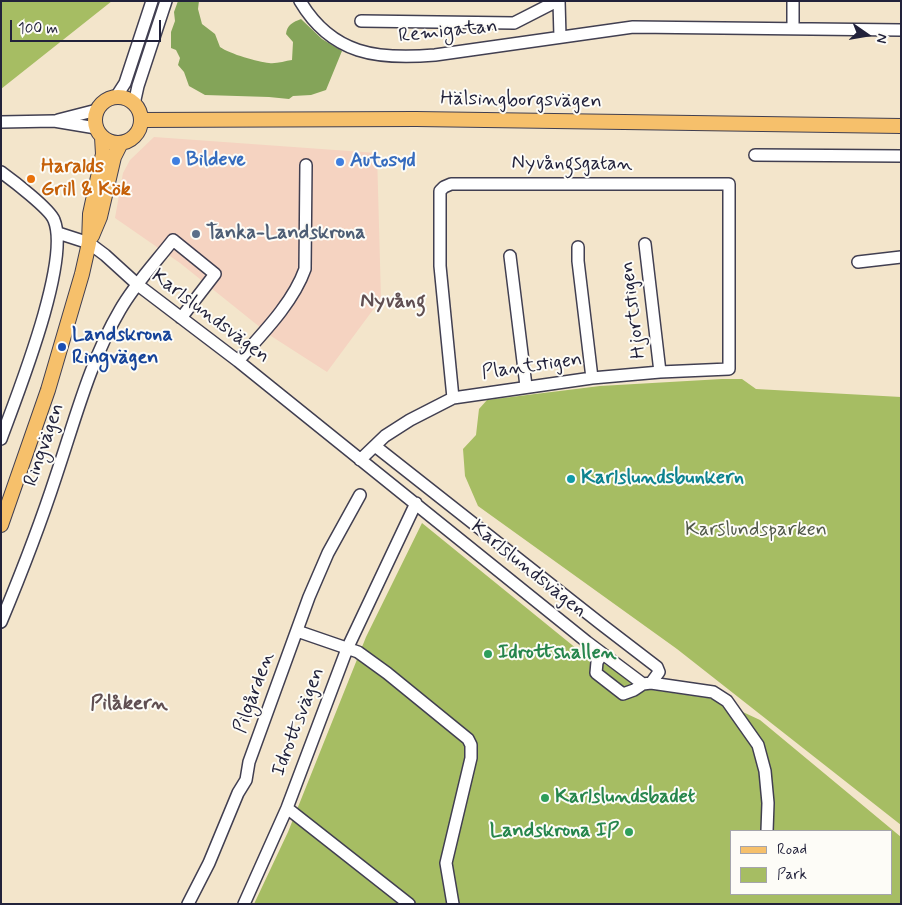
<!DOCTYPE html>
<html>
<head>
<meta charset="utf-8">
<style>
	body { margin:0 }
	#map { position:relative; width:902px; height:905px; overflow:hidden; background:#f3e5cb; font-family:Mynerve,sans-serif }
	canvas { display:block }
	.frame { position:absolute; inset:0; border:2px solid #22223b; pointer-events:none }
	.legend { position:absolute; left:730px; top:830px; width:162px; height:65px; box-sizing:border-box; background:#fdfcf7; border:1px solid #a5a5ac; margin:0; padding:6px 9px; list-style:none; font-size:15px; color:#22223b }
	.legend li { display:flex; align-items:center; gap:10px; height:25px }
	.legend b { width:25px; border:1px solid #a5a5ac }
	.north { position:absolute; left:842px; top:10px; width:50px; height:50px; -webkit-text-stroke:4px #fdfcf7; paint-order:stroke; rotate:103deg; font-size:14px; font-weight:700; line-height:20px; text-align:center; color:#22223b }
	.north::after { content:''; display:block; margin:auto; width:18px; height:22px; background:#22223b; clip-path:polygon(50% 0,100% 100%,50% 72%,0 100%) }
	.scale { position:absolute; left:10px; top:20px; width:151px; height:22px; box-sizing:border-box; border:2px solid #22223b; border-top:0; padding-left:6px; font-size:15px; line-height:18px; white-space:nowrap; color:#22223b; -webkit-text-stroke:4px #fdfcf7; paint-order:stroke }
</style>
</head>
<body>
<div id="map">
<canvas width="902" height="905"></canvas>
<div class="frame"></div>
<ul class="legend">
<li><b style="height:6px;background:#f6c06b"></b>Road</li>
<li><b style="height:14px;background:#a6bd63"></b>Park</li>
</ul>
<div class="north">N</div>
<div class="scale">100 m</div>
</div>
<script>
const g = document.querySelector('canvas').getContext('2d');
g.lineJoin = 'round';
function fillPath(path, color) {
  g.fillStyle = color;
  g.fill(path, 'evenodd');
}
function stroke(path, color, width, dash) {
  g.strokeStyle = color;
  g.lineWidth = width;
  g.lineCap = dash ? 'butt' : 'round';
  g.setLineDash(dash || []);
  g.stroke(path);
}
function label(font, color, halo, rows, align = 'center') {
  g.font = font + ' Mynerve,sans-serif';
  g.lineWidth = 4;
  g.setLineDash([]);
  g.textBaseline = 'middle';
  g.strokeStyle = halo;
  g.fillStyle = color;
  for (const [text, x, y, turn = 0] of rows) {
    g.save();
    g.translate(x, y);
    g.rotate((+turn || 0) * Math.PI / 180);
    g.textAlign = isNaN(turn) ? turn : align;
    if (halo) g.strokeText(text, 0, 0);
    g.fillText(text, 0, 0);
    g.restore();
  }
}
fillPath(new Path2D(`
	M154,137L377,153L381,299L327,372L271,336L180,263L115,218L123,173L130,160Z`), '#f5d3c1');
fillPath(new Path2D(`
	M1,1H112L1,89Z
	M722,379H742L756,389L901,397V825L677,649L478,506L465,476L463,449L476,435L479,409L487,400L600,386Z
	M422,523L577,649L652,690L715,699L760,720L901,837V904H254L288,832L366,637ZM731,831H891V894H731Z`), '#a6bd63');
fillPath(new Path2D(`
	M178,1H199L198,9L202,24L215,34L220,47C230,54 258,62 269,63C276,64 285,61 292,60L293,42L286,34C287,25 293,22 301,19L322,39L342,51L326,90L311,95L293,96L289,99L269,97L205,95L189,86L184,72L178,65L180,58L176,50L171,48V32L175,21L174,12Z`), '#84a459');
const minor = new Path2D(`
	M300,1C332,55 378,60 435,55L633,27L901,30
	M559,1L560,37
	M361,21L514,23L557,1
	M793,29V1
	M116,97L125,83L152,1
	M134,104L138,86L166,1
	M58,120L97,110
	M1,122L54,121L96,128
	M755,155L901,156
	M1,172C12,180 50,209 54,220C71,261 17,395 1,439
	M58,233L89,243L105,255L138,285L238,361L587,642L643,684L651,683L659,672L657,667L601,624L375,446
	M645,244L660,372
	M578,247V261L592,378
	M510,256L526,386
	M858,262L901,257
	M238,361C262,334 293,303 305,269L306,165
	M360,460L385,436L410,420L453,398L592,378L660,372L729,369V184H451L444,187L440,191V266L453,398
	M1,622C21,574 40,525 56,476C75,420 90,361 120,310C134,285 155,263 173,240L215,274L181,318
	M297,631L358,652L387,673L468,739L471,745V758L446,863L453,904
	M602,654L597,662L596,673L623,694L634,690L643,684
	M651,683L713,692L727,701L758,745L765,771L768,803L767,831
	M287,808L409,904
	M188,904L209,863L238,793L246,780L249,762L309,597L328,553L360,495
	M244,904L287,808L347,649L416,503`);
const major = new Path2D(`
	M95 120a23 23 0 1 1 46 0a23 23 0 1 1-46 0Z
	M141,120L416,119L901,126
	M92,236L100,217L114,157L121,143
	M1,525L48,390L82,274L89,243L90,214L103,154L102,137`);
stroke(minor, '#413f51', 14);
stroke(major, '#413f51', 16);
stroke(minor, '#fff', 11);
stroke(major, '#f6c06b', 14);
for (const [x, y, r, color] of [
	[176,161,5,"#3f7fe0"],
	[340,162,5,"#3f7fe0"],
	[31,179,5,"#e8710a"],
	[196,234,5,"#5c6f8a"],
	[62,347,5,"#1a4fb4"],
	[571,479,5,"#0f9aa8"],
	[488,654,5,"#2e9e5b"],
	[545,798,5,"#2e9e5b"],
	[629,832,5,"#2e9e5b"]
]) {
  const dot = new Path2D();
  dot.arc(x, y, r, 0, 2 * Math.PI);
  g.fillStyle = color;
  g.fill(dot);
  stroke(dot, '#fdfcf7', 2);
}
label('20px', '#22223b', '#fdfcf7', [
	["Remigatan",448,32,-6],
	["Hälsingborgsvägen",521,101,1],
	["Nyvångsgatan",572,165],
	["Hjortstigen",634,310,-97],
	["Karlslundsvägen",210,317,37],
	["Plantstigen",532,367,-8],
	["Ringvägen",45,445,-71],
	["Karlslundsvägen",528,570,39],
	["Pilgården",255,693,-70],
	["Idrottsvägen",299,722,-69]
]);
label('bold 20px', '#366cbe', '#fdfcf7', [
	["Bildeve",186,161],
	["Autosyd",350,162]
], 'left');
label('bold 20px', '#c56008', '#fdfcf7', [
	["Haralds",41,168],
	["Grill & Kök",41,191]
], 'left');
label('bold 20px', '#4e5e75', '#fdfcf7', [
	["Tanka-Landskrona",206,234]
], 'left');
label('bold 20px', '#164399', '#fdfcf7', [
	["Landskrona",72,336],
	["Ringvägen",72,359]
], 'left');
label('bold 20px', '#0d838f', '#fdfcf7', [
	["Karlslundsbunkern",581,479]
], 'left');
label('20px', '#505849', '#fdfcf7', [
	["Karslundsparken",756,531]
]);
label('bold 20px', '#27864d', '#fdfcf7', [
	["Idrottshallen",498,654],
	["Karlslundsbadet",555,798],
	["Landskrona IP",619,832,"right"]
], 'left');
label('bold 21px', '#604f52', '#fdfcf7', [
	["Nyvång",393,303],
	["Pilåkern",129,705]
]);
</script>
</body>
</html>
